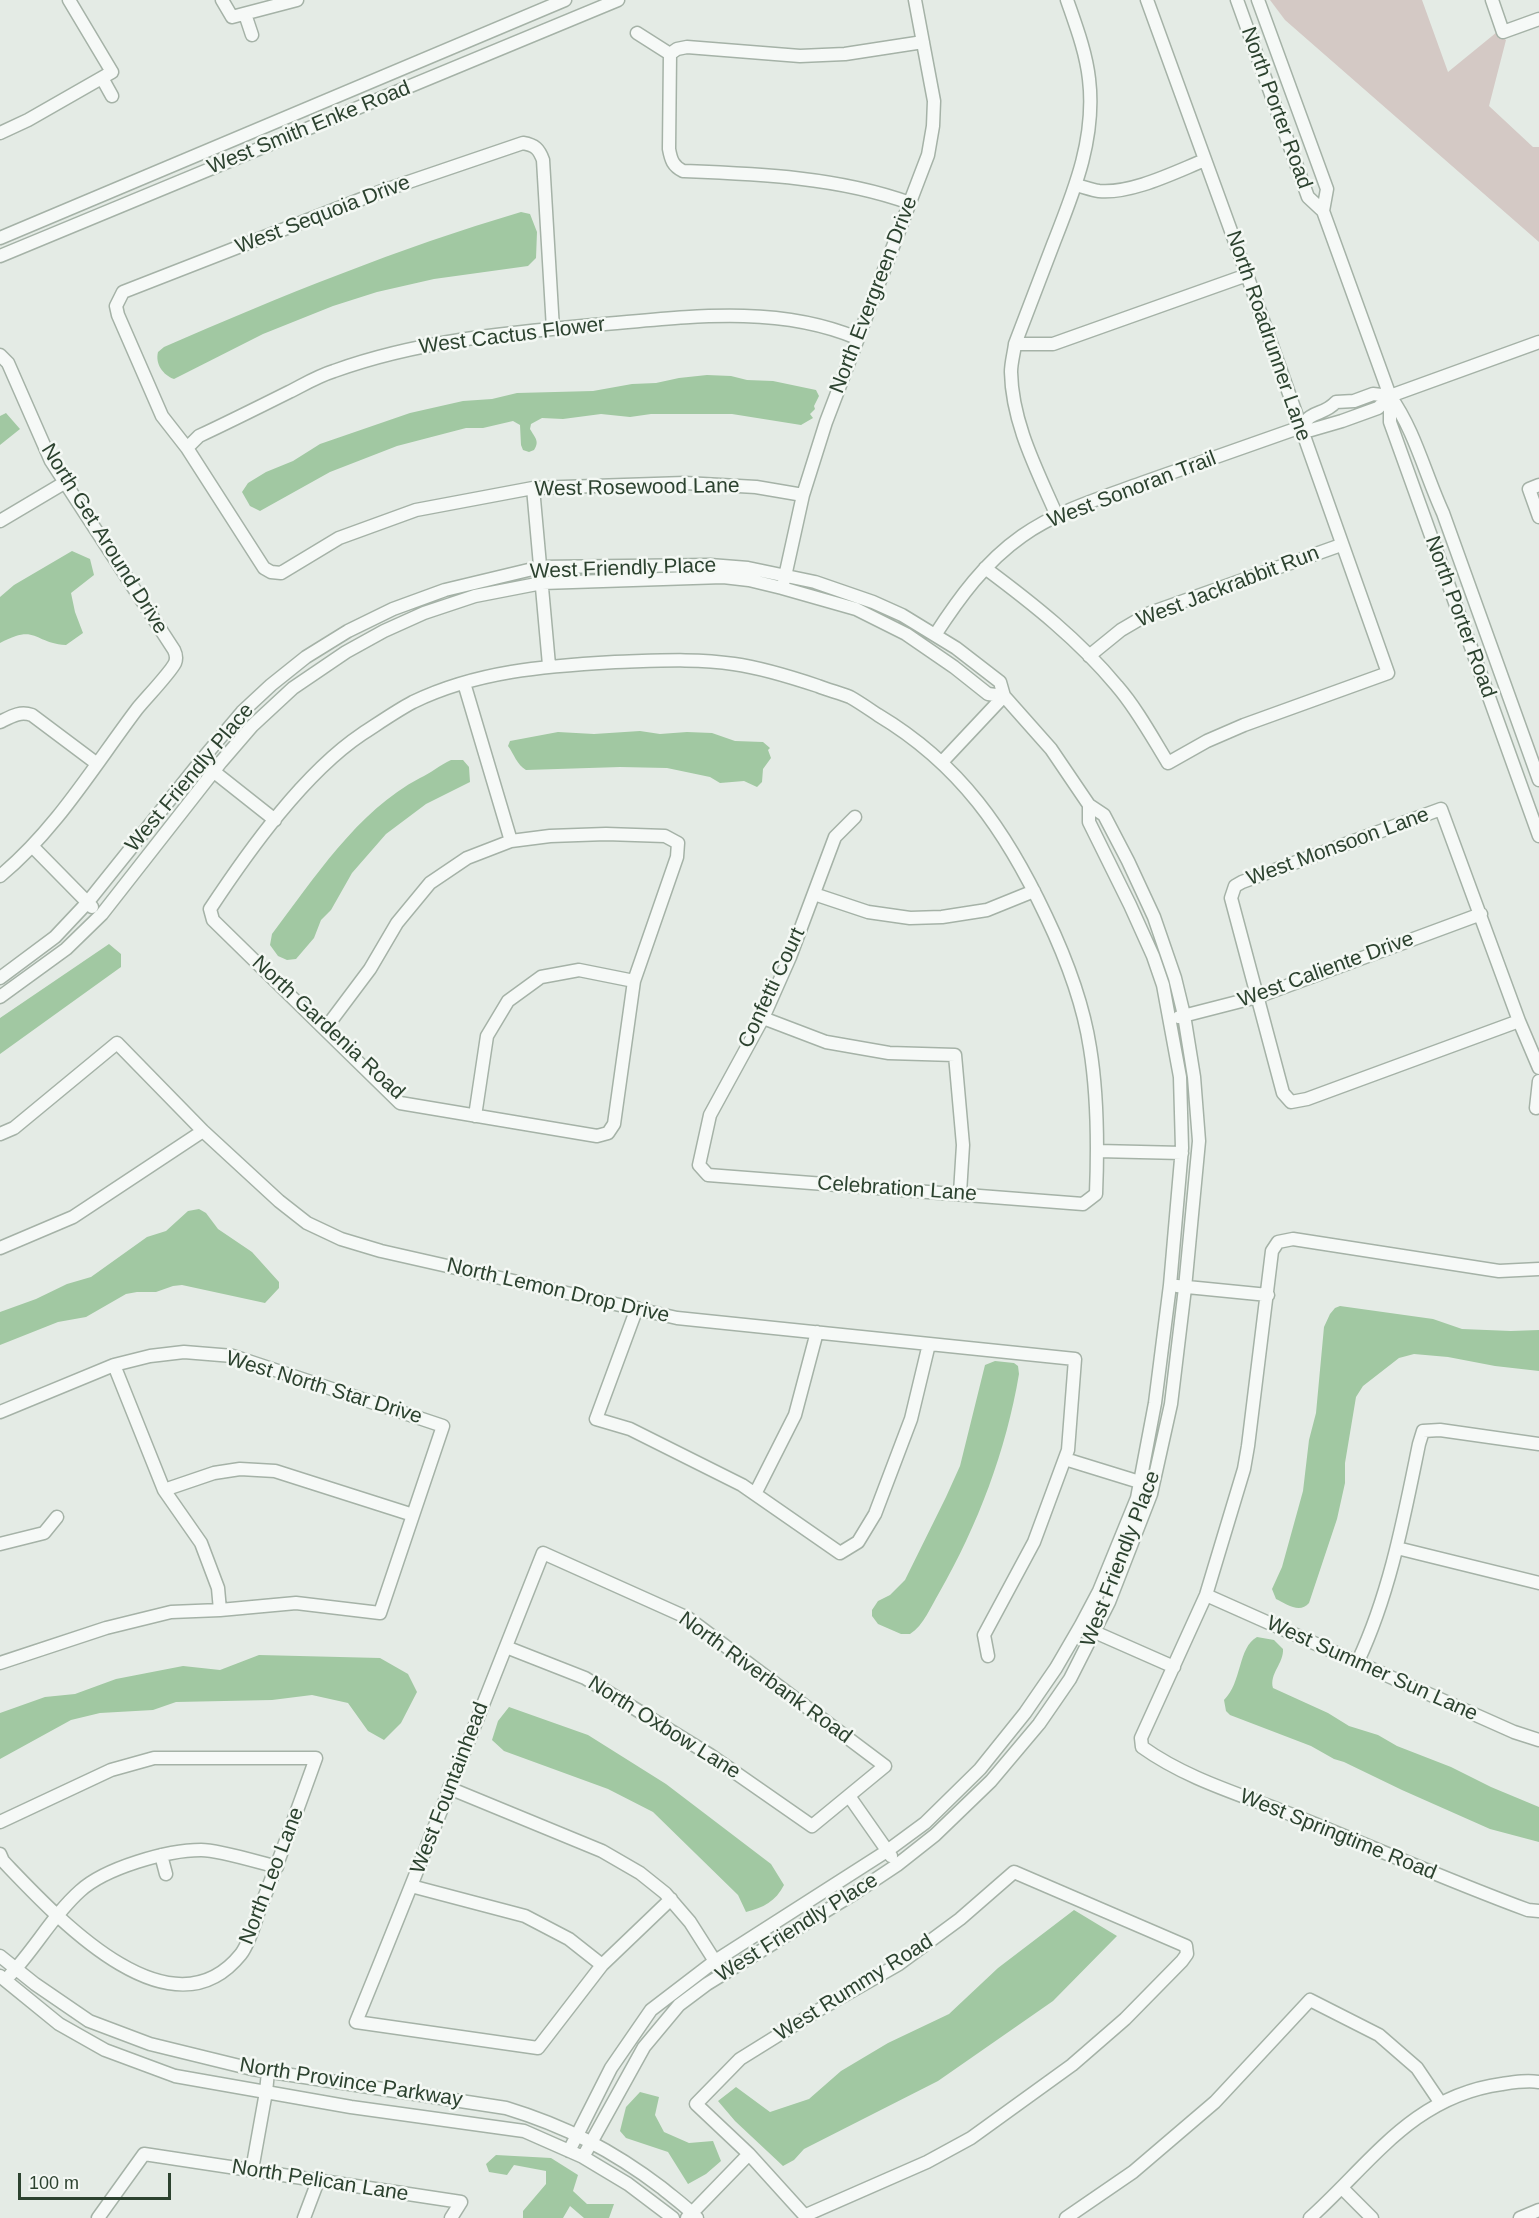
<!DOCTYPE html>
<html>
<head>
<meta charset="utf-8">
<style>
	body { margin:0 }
	#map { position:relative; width:1539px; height:2218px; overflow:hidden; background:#e4ebe5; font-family:Arial,sans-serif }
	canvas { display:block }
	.scale { position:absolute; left:18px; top:2173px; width:153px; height:27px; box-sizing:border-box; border:3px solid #2c422f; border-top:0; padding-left:8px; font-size:18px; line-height:21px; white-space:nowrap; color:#2c422f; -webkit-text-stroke:4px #f4f8f4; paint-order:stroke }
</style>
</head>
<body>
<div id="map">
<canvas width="1539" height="2218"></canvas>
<div class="scale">100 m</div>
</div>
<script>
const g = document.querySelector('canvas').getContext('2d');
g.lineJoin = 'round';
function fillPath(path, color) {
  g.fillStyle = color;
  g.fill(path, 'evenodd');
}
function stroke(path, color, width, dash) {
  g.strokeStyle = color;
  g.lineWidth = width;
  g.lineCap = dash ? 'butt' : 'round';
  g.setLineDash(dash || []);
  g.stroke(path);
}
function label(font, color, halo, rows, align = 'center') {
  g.font = font + ' Arial,sans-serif';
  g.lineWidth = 5;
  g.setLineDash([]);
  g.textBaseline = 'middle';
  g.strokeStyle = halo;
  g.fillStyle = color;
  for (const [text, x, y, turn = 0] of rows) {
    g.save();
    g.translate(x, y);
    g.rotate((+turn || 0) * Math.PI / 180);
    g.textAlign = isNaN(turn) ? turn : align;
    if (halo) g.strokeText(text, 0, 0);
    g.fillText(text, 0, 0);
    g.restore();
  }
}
fillPath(new Path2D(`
	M1270,0H1422L1448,72L1497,32L1506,40L1489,106L1533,147H1539V242L1285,20Z`), '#d4c9c5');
fillPath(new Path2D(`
	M521,212L530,214L537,232L536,258L528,266L434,279L377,292L333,306L263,334L174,379C163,375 155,364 158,352L164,347C281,296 399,248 521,212Z
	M707,375L731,376L747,380L773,381L816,390L819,396L814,406L815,409L810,414L813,418L801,425L732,414H651L630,417L601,414L563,419L542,418L531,424L530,429C535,438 540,441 534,450L529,452L523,450L521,445L520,425L513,421L483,428H466L397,446L330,472L260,511L250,506L242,492L248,483L266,472L293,461L320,444L410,413L463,401L492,399L517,393L593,391L632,384L656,383L679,378Z
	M6,413L20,429L0,445V416Z
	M72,551L90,559L94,575L71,593L75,612L83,633L66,645C33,643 37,623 0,643V597L14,585Z
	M640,731L660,734L687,732L712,733L735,741L763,742L770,748L768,750L771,758L763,769L762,782L757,787L744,781L720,783L710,777L667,768L620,767L526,770C517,765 514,754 508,746L510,741L558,732L594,734Z
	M451,760H463L469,767L470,782L426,804L386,834L352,873L331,910L321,920L314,938L296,959L287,960L278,956L270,945L272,934C314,879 357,811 420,778C431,773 440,765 451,760Z
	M109,944L121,954V967L0,1054V1018Z
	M199,1209L206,1213L218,1229L252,1252L279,1282V1288L265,1303L182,1285L173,1286L156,1292H137L126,1294L86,1317L58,1322L0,1345V1312L36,1299L67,1284L91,1277L147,1237L166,1231L188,1211Z
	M1340,1306L1433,1319L1462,1329L1511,1331L1539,1330V1371L1495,1366L1448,1357L1414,1354L1399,1358L1363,1386L1356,1397L1345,1463V1483L1337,1519L1309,1603C1300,1614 1286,1604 1276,1599L1272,1589L1282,1567L1303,1491L1309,1440L1316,1413L1324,1327L1330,1314L1335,1308Z
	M995,1361L1014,1363L1018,1366L1019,1374C1006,1451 978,1525 939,1593C931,1606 924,1625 910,1634H901L878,1624L872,1616V1610L878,1601L890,1595L905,1580L946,1497L960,1466L985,1365Z
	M1257,1637L1274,1640L1283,1649C1284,1663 1269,1674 1273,1688L1328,1713L1349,1726L1378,1735L1397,1746L1451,1767L1491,1787L1539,1807V1842L1490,1829L1402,1790L1344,1762L1334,1759L1311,1746L1230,1715L1226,1711L1224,1700C1242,1683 1238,1647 1257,1637Z
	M259,1655L380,1658L408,1674L417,1692L401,1723L384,1740L368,1731L348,1703L312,1695L272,1700L176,1702L153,1710L100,1713L71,1720L0,1759V1713L45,1697L75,1694L116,1679L183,1666L220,1670Z
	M509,1707L588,1735L666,1784L771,1864L784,1885C776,1901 763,1908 746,1912L738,1895L653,1812L608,1789L504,1751L492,1740L498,1721Z
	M1074,1910L1117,1936L1053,2001L938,2081L804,2149L794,2160L783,2166L735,2121L718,2101L736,2087L770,2112L809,2099L841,2071L888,2043L949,2014L998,1968Z
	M640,2092L659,2097L655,2115L664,2132L689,2143L713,2141L721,2161L706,2174L688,2184L668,2152L626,2138L620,2131L626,2107Z
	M496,2155L551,2158L578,2175L573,2191L587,2204H614L609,2218H584L570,2206L563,2218H523V2211L546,2184V2171L514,2165L507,2175L489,2172L486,2164Z`), '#a1c8a2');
const minor = new Path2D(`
	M222,0L232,17L297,0
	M1237,0L1308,197L1323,211L1390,396C1415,431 1425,474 1443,513L1539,780
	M1258,0L1327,189L1323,211
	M1492,0L1503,32L1539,19
	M245,14L252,35
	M637,33L670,54
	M670,54L669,149C671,160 673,166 683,171C759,174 838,177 910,203
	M670,54L677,49L687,47L800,56L845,54L923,42
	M102,78L112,96
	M0,133L28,120L112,72L69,0
	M1076,185C1084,187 1092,190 1099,191C1132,194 1175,172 1205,160
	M0,238L565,0
	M0,256L618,0
	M553,329L543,160C539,149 535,145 523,143L382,191L123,292L116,306L118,315L162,416L187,448L264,568L271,572L281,573L339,538L416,510L533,488L685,483L756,487L803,495
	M1015,344H1053L1247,275
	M0,355L8,363L51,461L174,650C176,654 177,658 175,663C170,673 146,698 137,709C94,766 55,831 0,876
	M1390,396V422L1539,836
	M1301,427C1312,409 1323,416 1336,402L1354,401L1373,394L1390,396
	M187,448L199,436C229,422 259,407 289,392C303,385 318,376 334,371C417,341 505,333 593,325C680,318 774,303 857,338
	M1539,485L1529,489L1539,517
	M533,488L549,665
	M1057,516C1037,470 1012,423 1011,372C1011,363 1014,353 1015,344C1028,310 1041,276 1054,242C1075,189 1096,137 1089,79C1086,52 1076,26 1067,0
	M0,521L64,483
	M985,568C1032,603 1079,640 1117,686C1137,709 1152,737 1168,763L1207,741L1244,725L1388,673L1247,275L1147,0
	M784,581L803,495L826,422L928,155L933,126L934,101L915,0
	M935,635C959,598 985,562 1022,536C1057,511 1101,498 1142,483C1195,464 1248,446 1301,427L1311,430L1342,421L1378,408L1390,396L1539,342
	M1089,656L1121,630L1150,613L1341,545
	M464,683L511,841
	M0,722C12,716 20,711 32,715L96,763
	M942,762L1004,696
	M208,767L275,820
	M32,846L92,907
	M814,894L868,912L910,918L942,917L987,910L1034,891
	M0,978L55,937L87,903L204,757L242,712L271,685L306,657L348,631L393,609L445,590L541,567L710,565L748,568L815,582L873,602L902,615L956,648L1000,682L1004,696L1051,749L1089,805L1104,815L1128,861L1154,917L1175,978L1184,1015L1194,1077L1199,1141L1185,1288L1171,1404L1151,1494L1109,1602L1070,1679L1039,1724L991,1781L935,1835L897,1865L855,1893L707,1984L679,2005L644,2047L583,2157
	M0,997L66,949L102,914L221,762L252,726L293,688L346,652L384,631L424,613L475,596L542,583L723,577L749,580L782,588L856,609L906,634L954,667L988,694L1004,696
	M1179,1017L1257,997L1481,914
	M763,1018L826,1042L889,1053L955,1055L963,1145L960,1193
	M1519,1021L1307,1099L1291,1102L1283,1093L1231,898L1235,886L1242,882L1441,809L1519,1021L1539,1068
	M325,1029L370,969L397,923L430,883L467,858L511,841L550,836L606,834L665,836L678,843L677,857L634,981L614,1124L608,1133L597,1136L400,1103L213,920L210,909C249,850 304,773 362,734C379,723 396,711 413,702C477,671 545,666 615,662C654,661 695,658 734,664C763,668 791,677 818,686C828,690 840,693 850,697C859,702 869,709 878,715C960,764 1006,831 1046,916C1066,958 1083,1002 1090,1048C1098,1097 1098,1145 1096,1194L1083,1204L708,1175L699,1165L710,1115L763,1018L790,957L835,837L855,817
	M1536,1108L1539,1081
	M475,1116L487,1036L508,1001L541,977L579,970L634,981
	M0,1134L14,1128L117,1043L203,1131L279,1201L307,1223L341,1239L381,1251L677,1318L1075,1359L1068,1450L1034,1542L984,1635L988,1656
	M1098,1151L1182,1153
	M0,1248L73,1217L203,1131
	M1539,1269L1499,1271L1293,1239L1278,1242L1272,1251L1248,1446L1244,1469L1206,1595L1141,1738L1142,1747C1188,1780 1243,1795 1295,1816C1373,1847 1449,1881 1528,1910L1539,1911
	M1177,1286L1268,1295
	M637,1308L596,1419L630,1429L742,1485L840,1553L858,1542L875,1514L911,1419L929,1344
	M114,1365L164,1490L201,1543L218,1588L220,1610
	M0,1412L114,1365L150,1356L184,1352L233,1356L443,1426L380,1613L296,1603L220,1610L171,1612L106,1628L0,1663
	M1065,1459L1146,1484
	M164,1490L214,1473L240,1469L275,1471L413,1515
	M755,1494L795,1415L817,1332
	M0,1544L44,1533L57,1517
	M1397,1548L1539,1583
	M1206,1595L1514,1732L1539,1740
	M1090,1630L1174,1667
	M506,1647L585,1678L710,1755L812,1826L885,1766L688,1618L543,1553C481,1709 420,1866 356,2022L538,2048L602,1965L671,1899
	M1358,1661C1390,1593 1404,1517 1419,1444L1423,1431L1440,1430L1539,1444
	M449,1788L602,1851L640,1873L665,1893L690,1922L718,1966
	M849,1796L891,1856
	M0,1822L111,1770L154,1758H316C298,1808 280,1859 260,1908C255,1922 250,1942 241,1954C170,2043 53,1913 3,1861L0,1854
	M161,1855L166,1874
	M411,1886L525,1916L569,1939L602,1965
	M0,1956L35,1984L89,2021L150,2044L252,2069L506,2108C565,2126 612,2150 662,2188C674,2198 687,2207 697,2218
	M10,1975C35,1949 53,1915 80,1891C105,1868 167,1850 201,1850C220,1850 257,1862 277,1867
	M0,1976L59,2024L105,2050L175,2076L351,2107L524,2131L583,2157L628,2184L673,2218
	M569,2151L611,2068L651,2010L715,1961L887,1851L925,1823L980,1769L1025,1713L1056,1668L1081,1625L1099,1591L1137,1498L1155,1403L1170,1285L1182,1148L1180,1077L1163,985L1153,956L1130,905L1089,822V805
	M252,2170L266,2092L268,2072
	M1342,2188L1372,2218
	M806,2215L927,2162L971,2138L1072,2065L1125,2019L1182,1961L1187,1954L1186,1946L1014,1872L960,1919L899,1964L822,2008L740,2059L696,2104L749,2154L807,2218
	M98,2218L144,2154L461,2202L451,2218
	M304,2218L318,2181
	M687,2218L749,2154
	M1066,2218L1133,2172L1215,2102L1310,2000L1379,2035L1417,2068L1440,2102
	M1310,2218C1372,2162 1413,2096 1502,2084C1515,2082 1527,2080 1539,2082
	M1520,2218L1539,2210`);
stroke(minor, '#a5b2a7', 15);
stroke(minor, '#f6f9f7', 12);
label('21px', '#2c422f', '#f4f8f4', [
	["North Porter Road",1276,108,70],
	["West Smith Enke Road",309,128,-22],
	["West Sequoia Drive",323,215,-21],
	["North Evergreen Drive",874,295,-69],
	["West Cactus Flower",512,336,-7],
	["North Roadrunner Lane",1268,336,71],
	["West Rosewood Lane",637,488,-1],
	["West Sonoran Trail",1132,490,-21],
	["North Get Around Drive",104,539,58],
	["West Friendly Place",623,569,-2],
	["West Jackrabbit Run",1228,587,-21],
	["North Porter Road",1460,617,70],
	["West Friendly Place",190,778,-50],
	["West Monsoon Lane",1338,847,-20],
	["West Caliente Drive",1326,970,-20],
	["Confetti Court",772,988,-65],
	["North Gardenia Road",328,1028,43],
	["Celebration Lane",897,1189,4],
	["North Lemon Drop Drive",558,1291,13],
	["West North Star Drive",324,1388,17],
	["West Friendly Place",1121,1559,-69],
	["West Summer Sun Lane",1372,1669,24],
	["North Riverbank Road",765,1678,36],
	["North Oxbow Lane",664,1728,32],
	["West Fountainhead",450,1788,-69],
	["West Springtime Road",1338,1835,22],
	["North Leo Lane",272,1876,-69],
	["West Friendly Place",797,1928,-32],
	["West Rummy Road",854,1988,-32],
	["North Province Parkway",351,2083,9],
	["North Pelican Lane",320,2181,9]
]);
</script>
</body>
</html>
